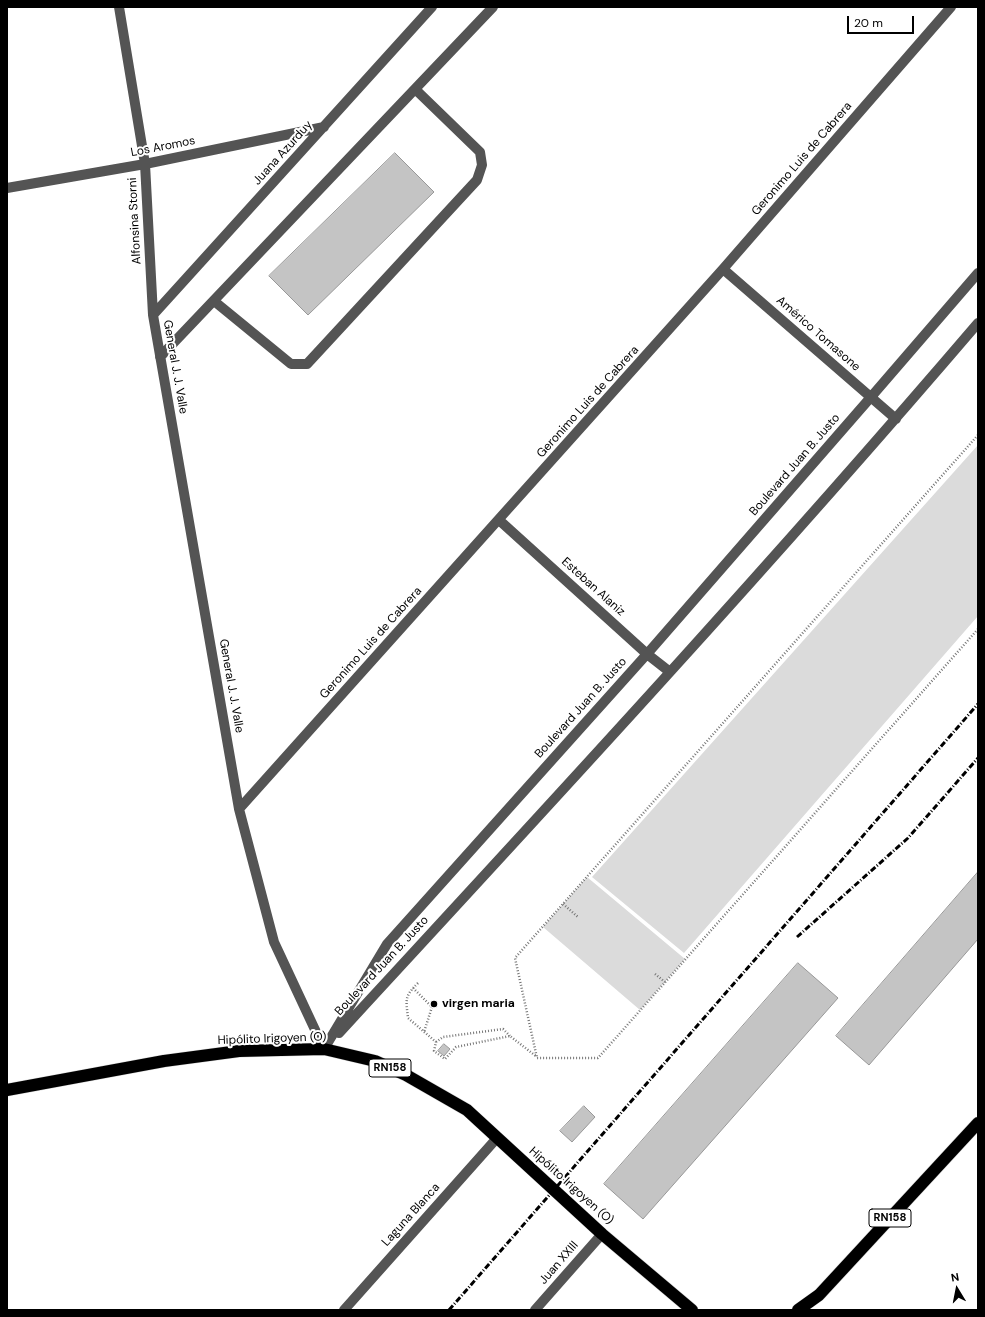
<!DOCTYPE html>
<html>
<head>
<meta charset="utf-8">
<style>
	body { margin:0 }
	#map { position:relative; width:985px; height:1317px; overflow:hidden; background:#fff; font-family:"DM Sans",sans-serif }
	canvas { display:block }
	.frame { position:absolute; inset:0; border:8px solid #000; pointer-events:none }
	.north { position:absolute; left:937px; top:1269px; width:40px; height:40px; -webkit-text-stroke:3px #fff; paint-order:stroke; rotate:350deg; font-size:11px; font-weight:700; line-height:16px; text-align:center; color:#000 }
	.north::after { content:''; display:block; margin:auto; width:14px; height:18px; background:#000; clip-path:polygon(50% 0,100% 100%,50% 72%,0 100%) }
	.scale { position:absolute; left:847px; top:16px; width:67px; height:18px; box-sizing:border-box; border:2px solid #000; border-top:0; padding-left:5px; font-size:12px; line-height:14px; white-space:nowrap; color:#000; -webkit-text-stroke:3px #fff; paint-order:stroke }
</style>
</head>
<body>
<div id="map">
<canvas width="985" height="1317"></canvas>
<div class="frame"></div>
<div class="north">N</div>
<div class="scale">20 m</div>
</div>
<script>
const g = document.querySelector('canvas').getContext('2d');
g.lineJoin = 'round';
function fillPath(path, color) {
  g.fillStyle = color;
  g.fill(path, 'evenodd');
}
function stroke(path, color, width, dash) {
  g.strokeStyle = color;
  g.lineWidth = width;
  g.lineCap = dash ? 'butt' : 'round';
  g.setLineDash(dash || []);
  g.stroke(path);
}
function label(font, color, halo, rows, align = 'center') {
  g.font = font + ' "DM Sans",sans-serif';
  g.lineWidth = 4;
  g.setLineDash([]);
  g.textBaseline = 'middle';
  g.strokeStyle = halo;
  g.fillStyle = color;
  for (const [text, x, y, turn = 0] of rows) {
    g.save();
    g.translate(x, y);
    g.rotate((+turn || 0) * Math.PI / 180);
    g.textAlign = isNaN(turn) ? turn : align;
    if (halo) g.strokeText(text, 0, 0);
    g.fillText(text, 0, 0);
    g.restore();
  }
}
fillPath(new Path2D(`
	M978,445V616L684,953L592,877Z
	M587,877L685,959L640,1010L543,927Z`), '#dbdbdb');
const building = new Path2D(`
	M395,153L434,192L308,315L269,276Z
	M978,872V939L869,1065L836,1036Z
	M798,963L838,998L643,1219L604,1184Z
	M444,1044L450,1049L444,1056L438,1051Z
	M584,1106L595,1117L572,1142L560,1131Z`);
fillPath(building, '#c4c4c4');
stroke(building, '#989898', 1);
const highway = new Path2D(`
	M7,1090L164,1061L239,1051L324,1049L375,1061L406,1075L467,1110L602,1234L692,1310
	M798,1310L819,1295L978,1123`);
stroke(highway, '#dbdbdb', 13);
stroke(new Path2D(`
	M978,435L515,958L537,1058H598L978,629
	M563,904L578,917
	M655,974L665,982
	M418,983C404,997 406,999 408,1018L436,1042L434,1051L445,1059L456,1047L510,1036L537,1057
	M413,988L432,1007L424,1032
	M436,1042L443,1037L503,1029L510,1036`), '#767676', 2.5, [1, 2]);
stroke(new Path2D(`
	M119,7L145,164L153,315L239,809L274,942L324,1049
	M7,188L145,164L324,127
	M723,269L896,419
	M214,301L291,364H307L477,180L482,165L480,152L415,89
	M153,315L432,7
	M160,357L493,7
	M499,520L647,654L670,672
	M239,809L723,269L951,7
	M339,1033C555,799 771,565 978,323
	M324,1049L387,944L647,654L871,397L978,273
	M344,1310L497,1138
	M535,1310L602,1234`), '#545454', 10);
stroke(highway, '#000', 12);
stroke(new Path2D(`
	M797,937L908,838L978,758
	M449,1310L978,704`), '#000', 3, [6, 2, 1, 2]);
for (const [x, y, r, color] of [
	[434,1004,4,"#000"]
]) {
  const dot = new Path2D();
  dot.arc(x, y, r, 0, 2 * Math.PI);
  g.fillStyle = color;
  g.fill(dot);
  stroke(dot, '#fff', 1.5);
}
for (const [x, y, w] of [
	[390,1068,42],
	[890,1218,42]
]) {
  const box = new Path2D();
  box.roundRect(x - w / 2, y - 9, w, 18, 3);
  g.fillStyle = '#fff';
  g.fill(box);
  stroke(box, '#000', 1);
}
label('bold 11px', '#000', null, [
	["RN158",390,1068],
	["RN158",890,1218]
]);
label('12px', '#000', '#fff', [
	["Los Aromos",163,147,-11],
	["Juana Azurduy",283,153,-48],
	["Geronimo Luis de Cabrera",802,159,-49],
	["Alfonsina Storni",135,221,-93],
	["Américo Tomasone",818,334,41],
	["General J. J. Valle",175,367,80],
	["Geronimo Luis de Cabrera",588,402,-48],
	["Boulevard Juan B. Justo",795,465,-49],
	["Esteban Alaniz",593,587,42],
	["Geronimo Luis de Cabrera",371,643,-48],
	["General J. J. Valle",231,686,80],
	["Boulevard Juan B. Justo",581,708,-48],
	["Boulevard Juan B. Justo",382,966,-47],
	["Hipólito Irigoyen (O)",272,1039,-2],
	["Hipólito Irigoyen (O)",571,1186,42],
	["Laguna Blanca",411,1215,-48],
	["Juan XXIII",559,1263,-49]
]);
label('bold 12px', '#000', '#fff', [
	["virgen maria",442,1004]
], 'left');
</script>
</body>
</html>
